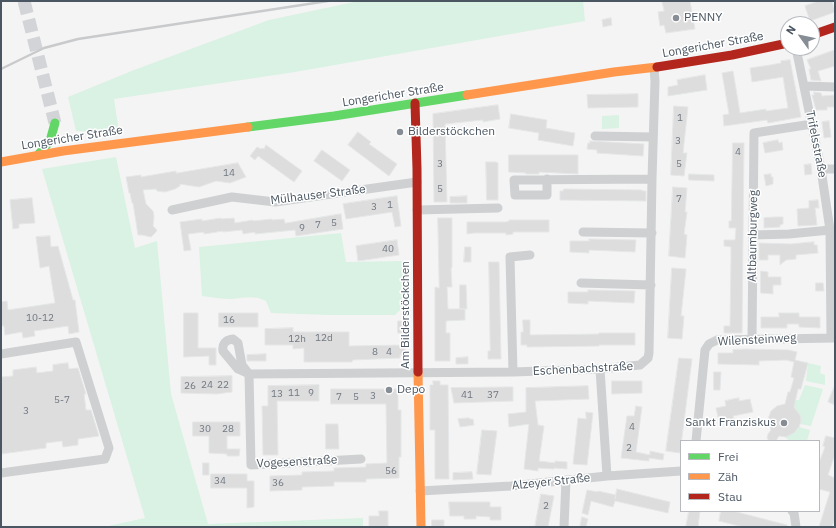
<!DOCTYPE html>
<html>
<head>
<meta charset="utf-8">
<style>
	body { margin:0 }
	#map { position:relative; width:836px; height:528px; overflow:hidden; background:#f4f4f4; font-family:"IBM Plex Sans",sans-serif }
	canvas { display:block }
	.frame { position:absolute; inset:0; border:2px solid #4a5661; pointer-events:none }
	.legend { position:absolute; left:680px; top:440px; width:140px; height:72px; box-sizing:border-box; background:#fff; border:1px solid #b7bbc0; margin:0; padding:5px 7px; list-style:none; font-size:12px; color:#4a5661 }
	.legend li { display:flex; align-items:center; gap:8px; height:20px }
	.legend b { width:20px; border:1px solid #b7bbc0 }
	.north { position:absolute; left:780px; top:16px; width:40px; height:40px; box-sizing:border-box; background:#fff; border:1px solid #b7bbc0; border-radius:50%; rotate:303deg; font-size:11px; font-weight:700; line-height:16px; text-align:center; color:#4a5661 }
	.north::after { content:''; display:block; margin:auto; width:14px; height:18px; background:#868d94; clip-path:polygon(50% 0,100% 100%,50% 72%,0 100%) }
</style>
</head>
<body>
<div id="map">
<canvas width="836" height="528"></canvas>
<div class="frame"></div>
<ul class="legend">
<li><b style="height:5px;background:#63d668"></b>Frei</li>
<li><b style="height:5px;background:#ff974d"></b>Zäh</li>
<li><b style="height:5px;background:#b3261e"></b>Stau</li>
</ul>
<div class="north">N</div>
</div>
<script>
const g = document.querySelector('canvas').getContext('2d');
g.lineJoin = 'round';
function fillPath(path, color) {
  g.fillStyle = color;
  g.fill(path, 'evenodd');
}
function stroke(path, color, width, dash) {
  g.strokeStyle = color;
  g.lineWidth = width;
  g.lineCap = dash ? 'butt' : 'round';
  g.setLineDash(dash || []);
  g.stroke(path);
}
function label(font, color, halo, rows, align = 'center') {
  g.font = font + ' "IBM Plex Sans",sans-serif';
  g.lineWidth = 3;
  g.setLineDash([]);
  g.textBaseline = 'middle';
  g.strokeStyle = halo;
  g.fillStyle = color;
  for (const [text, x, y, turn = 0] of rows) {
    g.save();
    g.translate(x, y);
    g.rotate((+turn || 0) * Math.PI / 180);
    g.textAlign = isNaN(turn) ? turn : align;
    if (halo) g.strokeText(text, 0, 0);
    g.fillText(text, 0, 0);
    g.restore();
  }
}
fillPath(new Path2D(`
	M359,1H583L585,21L295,72L114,99L119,132L76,131L68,97L134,70L269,20Z
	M619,115V128L602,129V116Z
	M116,157L135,248L157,241L171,394L208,524L363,518V527H104L145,518L42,169Z
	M341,233L346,262L405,261L402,308L395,315H329L271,313L266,301C255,295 244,298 231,299C222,299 212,297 202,296L199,247Z
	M808,363L821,366L820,373L825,375V385L806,381Z
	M805,385L823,389L811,426L800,424V415L790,402L795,403L796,400H799Z
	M799,427L810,430L807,441C799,441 790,443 785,437L794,433Z`), '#d9f2e3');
const building = new Path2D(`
	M662,1H690L695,29L666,33L664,25L660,26L658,12L664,11Z
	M819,1H832L835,12L810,21L805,6Z
	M611,18L612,25L603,27L602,20Z
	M835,50V66L818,71L821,81L811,80L809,69H811L807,60Z
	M790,60L801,117L768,123L767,120L724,126L723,115L729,114L722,73L733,71L740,113L766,109V111L788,108L783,77L752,82L750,68L770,65L781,63V61Z
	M705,75L707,90L668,96V87L678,85L677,80Z
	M814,92L821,93L822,96L835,95V107H827V110H816L812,95H814Z
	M638,94V107L588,108L587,95Z
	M498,105L500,119L483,122V120L445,124L447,202H434L433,114Z
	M674,106L688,107L683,153H687L684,176L671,175Z
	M511,114L547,120L546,128L575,133L573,146L538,140L539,133L509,128Z
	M829,121L831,137L824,138L822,122Z
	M358,132L371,142L369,144L397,164L389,176L348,145Z
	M778,140L779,143L782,142L783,150L765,153L763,143Z
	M590,141L644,144L643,156L597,153V150L587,149L588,143H590Z
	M733,143H744L742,333H724V326H730L731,258V247L724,246V240H735L736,228H729V221H731Z
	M266,145L302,171L294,182L258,156L255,160L250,156L257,147L261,149L262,148L264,149Z
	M322,150L350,170L342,181L314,161Z
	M509,155H578V174L539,172V174H526V173L509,172Z
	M486,162H496L498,163V200H487Z
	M238,163L246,177L230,183L216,181L199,187L180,184V186L175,189L165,192L157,191L156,189L143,190L146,204L153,211L154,217L153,226L157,230L156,232L151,237L142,235H138L133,203H132L130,193H129L126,177L141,175V177L176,171V173Z
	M811,164L812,174L805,175L804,165Z
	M689,174L714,175V181L689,180Z
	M771,174V177H773V184L766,186L764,175Z
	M673,187L687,188L685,212H687L684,234L687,235L685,258L669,256Z
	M564,189L642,190V191H646V201L560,200V191H563Z
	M397,196L401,226L395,227L392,212L346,219L343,204Z
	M467,196V203H450V197Z
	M32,198L35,223L19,224V228L13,229L10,200Z
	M818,200L819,208H815L817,225L798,226L797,209L809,208V201Z
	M341,214L343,229L296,236L295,230L255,234V232L243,234L242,230L223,232V231L204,234V232L188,234L191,250L184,251L180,222L202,219V221L221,218V219L234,218L235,223L253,220V221L272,219V220L284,219L285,223Z
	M774,217H783V224L780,225V227L764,228V218Z
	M438,218H452V268H451L452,287H447L448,309H465V320L446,321V333H450V361H435V287L439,288Z
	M509,220H549V232H513V234L506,235V233H474L467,234V222H506L509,221Z
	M50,236L51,247L58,246L73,300H75L79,332L69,334L68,326L34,331L35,336L23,338L22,332L5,335L4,326H1V302L7,301L8,310L55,303L49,266L40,268L36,237Z
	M589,239L636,240L635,252L589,250V253L570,252V241H589Z
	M397,240L399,255L358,261L356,246Z
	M814,242V245H817L818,253L796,255V259L786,260L780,265V255H768V260H759V243L791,244Z
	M465,247H471V262H464Z
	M489,262H499L501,359H488V351H490Z
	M672,268L686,269L681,316H684L682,339L668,338Z
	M761,271L768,272V277H781V285H773V294L761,293Z
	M816,283H823L824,291H816Z
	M460,285H466L467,309H460Z
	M588,290L635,291L634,303L588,301V304L568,303V292H588Z
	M184,313H198V348H216V365H209V356L184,357Z
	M219,313H258V327H219Z
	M779,313H799V317H820V328L799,327V324H787V328H761V317H779Z
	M523,320H530V335L599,334V333H635V345H599V346L527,347V345H521V332H523Z
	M398,321H405V333H398Z
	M293,328V332H349V346L405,345V355H400V358L353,360L352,362H304V348L293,349V345H265V329Z
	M746,349L789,350L797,352L795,360L808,363L801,389H798L794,407L800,415L801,421L799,427L794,433L786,437L779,436L776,441H769L767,438L768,434L771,430L769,425L768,419L771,411L777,406L785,404L788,392H790L794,378L791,377L794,362L786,360L759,361V365L718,364V353H733V350Z
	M266,354V361H247V355Z
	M468,357V364H456V358Z
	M679,358L692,359L680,453L666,451Z
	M68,363L69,369L78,368L86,394H84L86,410H91L99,436L78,439V445L63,447L62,441L46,443V448L1,454V377L13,376V370L36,367L37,373L53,371V365Z
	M714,372H721L720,390H714Z
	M232,376V392L217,394L181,393V377Z
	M433,381H440V385H448L449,479H435V430H430V385H433Z
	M612,381H642V393L612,394Z
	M319,385V401H277L278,455H263L262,406H268V386Z
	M835,385V405L828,402Z
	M588,386L589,399L535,401L538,425L544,426L539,461L555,463V461L567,462V469L554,468V469L538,468V471L524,469L529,424L509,427L508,414L526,412V388Z
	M505,387H513V401L454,403L451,388Z
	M331,389H398V410H401V457H399V478L366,479V482H334V486L302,487V490L270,491V476L302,475V472L334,471V468L366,467V464L387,463L386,404H331Z
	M739,398V401L750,399L753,412L733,416L735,423L726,425L724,416L718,417L716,408L726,406L725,401Z
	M636,406L642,407L636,452L650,455V451L664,454L663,460L649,458V461L621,458L627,416H634Z
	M586,412L593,413L587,465L573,464L578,418L586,419Z
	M469,418L470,419H473L474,425L460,427L458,419Z
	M193,422H240V436H227V449H240L239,456H227V454L209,453V436H193Z
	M326,424H338L339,449H326Z
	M482,430L497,431L491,475L477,474Z
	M826,436L835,438V454L828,475L835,478V518L832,527H819L830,492L819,489V463L825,447L823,446Z
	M203,463H209V475H203Z
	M472,472L473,479L453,480V473Z
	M211,474H247V481H254V507L247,508V488H211Z
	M617,489L670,502L668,513L615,501L613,507L591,501L588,515L582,513L587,490L598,492V491L616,495L615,499Z
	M541,494L554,496L548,527H535Z
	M449,502H490V507H501V520H490V517L476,516V519H464V516H450Z
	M379,511H388V527H369V516H379Z
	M689,511H700L698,527H686Z
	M721,511H733L787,525V527H743L719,521Z
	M582,517L588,519L586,527H580Z
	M432,520H444V527H432Z`);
fillPath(building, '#ddddde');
stroke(building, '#e5e6e7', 1);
stroke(new Path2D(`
	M24,1L55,123`), '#d2d4d7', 13, [13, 6]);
stroke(new Path2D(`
	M796,48L821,169L830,230L831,338
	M804,86L835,87
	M595,136L653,137
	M821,169H835
	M547,179V195H515L514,180L652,179
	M172,210L232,197L275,202L417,182
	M417,210L498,208
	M583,232L652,233
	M753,235L789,234L830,230
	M581,283L651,285
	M233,339L238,343L242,365L249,374L238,369L223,351C222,344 225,340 233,339Z
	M752,339L754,133L812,124
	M1,354L76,342L109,448L105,459L1,473
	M600,369L607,476
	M513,372L510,257L530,255
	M696,441L705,350L709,344L717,340L835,338
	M361,459L251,465L249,374L513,372L600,369L640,365L648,358L649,353L652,179L655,81L654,68
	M420,491L511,486L607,476L681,471
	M792,511L794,513L796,527
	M564,527L566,480`), '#ced0d2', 9);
stroke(new Path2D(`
	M248,127L334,116L467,95
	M38,155L50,141L55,123`), '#63d668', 9);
stroke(new Path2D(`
	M467,95L614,72L657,67
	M1,162L63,151L248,127
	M418,372L421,527`), '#ff974d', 9);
stroke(new Path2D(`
	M812,35L835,27
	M657,67L732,55L788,43
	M415,103L417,169L418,372`), '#b3261e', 9);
stroke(new Path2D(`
	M1,69L44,48L78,39L328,1`), '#c9cacc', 2.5);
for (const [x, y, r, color] of [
	[676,18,4,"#868d94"],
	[400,132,4,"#868d94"],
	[389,390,4,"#868d94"],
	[784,423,4,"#868d94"]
]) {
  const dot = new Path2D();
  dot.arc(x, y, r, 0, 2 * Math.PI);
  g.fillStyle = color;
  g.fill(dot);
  stroke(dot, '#fff', 1.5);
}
label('10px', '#707881', null, [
	["1",680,118],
	["3",678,141],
	["4",738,152],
	["3",440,164],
	["5",679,164],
	["14",229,173],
	["5",440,189],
	["7",679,199],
	["1",390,205],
	["3",374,207],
	["5",334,223],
	["7",318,225],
	["9",302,228],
	["40",388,249],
	["10-12",40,318],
	["16",229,320],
	["12d",324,338],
	["12h",297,339],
	["8",375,352],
	["4",389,352],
	["24",207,385],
	["22",223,385],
	["26",190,386],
	["11",294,393],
	["9",311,393],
	["13",277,394],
	["41",467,395],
	["37",493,395],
	["3",373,396],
	["7",339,397],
	["5",356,397],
	["5-7",62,400],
	["3",26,411],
	["4",632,427],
	["30",205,429],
	["28",228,429],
	["2",629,448],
	["56",391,471],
	["34",220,481],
	["36",278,483],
	["2",546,506]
]);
label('12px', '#4a5661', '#fff', [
	["PENNY",684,18],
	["Bilderstöckchen",408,132],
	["Depo",397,390],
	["Sankt Franziskus",776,423,"right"]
], 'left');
label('12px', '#4a5661', '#fff', [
	["Longericher Straße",713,45,-10],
	["Longericher Straße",393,95,-9],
	["Longericher Straße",72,138,-9],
	["Trifelsstraße",816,144,79],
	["Mülhauser Straße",318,195,-7],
	["Altbaumburgweg",753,236,-89],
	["Am Bilderstöckchen",406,315,-90],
	["Wilensteinweg",757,340,-3],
	["Eschenbachstraße",583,369,-3],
	["Vogesenstraße",297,462,-3],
	["Alzeyer Straße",551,482,-6]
]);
</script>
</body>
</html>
